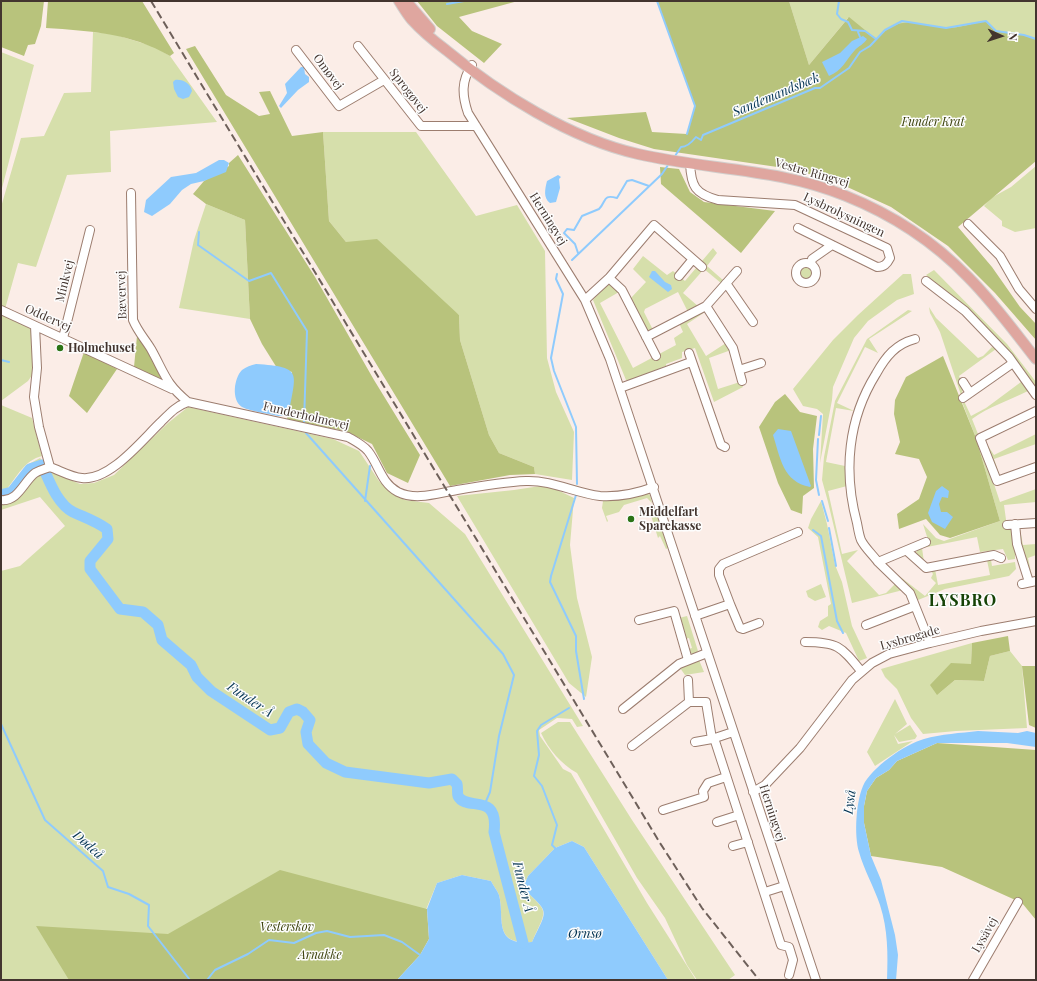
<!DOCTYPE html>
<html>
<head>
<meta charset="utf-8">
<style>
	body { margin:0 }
	#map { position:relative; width:1037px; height:981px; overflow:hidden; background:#fbede7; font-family:"Playfair Display",serif }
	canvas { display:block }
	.frame { position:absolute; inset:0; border:2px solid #43352f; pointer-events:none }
	.north { position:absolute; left:981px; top:16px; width:40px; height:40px; -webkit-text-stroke:3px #fdfdfd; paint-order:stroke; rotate:93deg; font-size:11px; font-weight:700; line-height:16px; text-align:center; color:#43352f }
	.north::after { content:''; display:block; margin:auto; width:14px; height:18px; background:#43352f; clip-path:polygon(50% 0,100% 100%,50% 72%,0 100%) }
</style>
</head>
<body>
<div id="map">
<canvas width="1037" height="981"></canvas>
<div class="frame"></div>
<div class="north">N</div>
</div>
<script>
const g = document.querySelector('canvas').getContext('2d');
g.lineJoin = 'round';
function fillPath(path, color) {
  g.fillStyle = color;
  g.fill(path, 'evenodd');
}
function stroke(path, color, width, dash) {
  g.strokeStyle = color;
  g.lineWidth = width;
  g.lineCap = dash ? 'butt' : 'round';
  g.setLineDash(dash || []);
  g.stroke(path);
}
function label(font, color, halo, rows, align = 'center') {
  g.font = font + ' "Playfair Display",serif';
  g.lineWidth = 3;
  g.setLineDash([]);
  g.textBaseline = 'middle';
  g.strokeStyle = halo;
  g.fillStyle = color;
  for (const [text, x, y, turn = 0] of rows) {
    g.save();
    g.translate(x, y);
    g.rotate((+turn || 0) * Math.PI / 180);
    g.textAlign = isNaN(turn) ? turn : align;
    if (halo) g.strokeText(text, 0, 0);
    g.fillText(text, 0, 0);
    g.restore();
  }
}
fillPath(new Path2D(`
	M789,1H1036V116L807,92L876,39L848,18L809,65Z
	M93,32L113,34L155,47L170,56L217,122L110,131L111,172L67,175L36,267L18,263L5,309L1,307V207L21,138L44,136L64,93L91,92Z
	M1,52L34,65L1,192Z
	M323,132H416L476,216L517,205L545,251L547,358L556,392L574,432L572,480L535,474L534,467L499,453L489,435L460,340L459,315L346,242L329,221Z
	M1036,166V228L1015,232L1002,226V221L984,206L991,198L1011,187Z
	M206,204L245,220L250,319L179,308L194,240Z
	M713,248L717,253L707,266L724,281L721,283L704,269L683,293L699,307L688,312L678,292L645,309L644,312L653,330H646L630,299L646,282L633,269L643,256L667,275L673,271L685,281Z
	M798 273a7 7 0 1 1 14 0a7 7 0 1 1-14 0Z
	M934,270L1007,344L1036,382V390L967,309L926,275Z
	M903,274H911L914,294L897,300L868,321L854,338L833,387L832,400L820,463L823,414L817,409L803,406L793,389L833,340L858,315Z
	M607,284H610L619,292L600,303L633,368L676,345L674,338L683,332L679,323L705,312L687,324L706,356L726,343L731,350L709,358L718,389L740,382L743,387L714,402L695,348L682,352V358L666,364V366C656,369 635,382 626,380L593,300Z
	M929,307L936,318L978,358L983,356L992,347L996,349L959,376L961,381L959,383L963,390L961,395L940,332L930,313Z
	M908,310L912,311L869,339L878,353L865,347L837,403L854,411L836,408L826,462L845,466L847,486L828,491L842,554L858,550L847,561L879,595L886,593L895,584L903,590L852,603L828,502L822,480L824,457L835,401L867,339Z
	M1,312L32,327L35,371L28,381L1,401Z
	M1021,382L1028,391C1010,400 988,407 972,419L978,434L976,435L981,448L980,449L987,469H989L1000,502L1036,489V502L1004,505L1007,527L1011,528L1018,554L1015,555V559L1008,560L1003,549L980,552L977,537L922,548L924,562L915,554L919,548L929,543L923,524L936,538L944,541L1000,521L976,438L962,402L964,401L971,416L986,408Z
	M1,405L32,418L42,456C25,460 17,476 7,489L1,491Z
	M188,407L333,439L359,451L379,481L390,492L405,500L429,503L465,534L583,726L577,727L572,719L557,718L539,730L540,736L563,769L571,773L647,903L696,980H668L584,847L572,841L555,848L528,876L523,888C550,914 547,908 532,942C492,945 505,918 499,895C497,890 493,885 491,881L462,875L437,883L397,980H1V571L20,566L65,526L40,497L1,510V506L27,465L40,458L56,474L80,484L94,483L114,475L168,423Z
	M1036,434V444L994,459L1000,476H998L985,441L994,455Z
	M547,485L574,498L570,545L577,598L592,657L586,697L569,683L457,496L514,490Z
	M646,493L650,495L652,503L647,498L624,505L619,512L606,516L608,521L607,522L602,508L603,501L607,499Z
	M821,501L827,524L835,565L842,582L852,626L867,658L859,661L846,633L829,626L822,630L818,627L820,621L828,616V606L831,604L818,537L808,528L811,519Z
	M655,508L668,548L666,549L660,536L658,538L649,509Z
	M1020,529L1023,545L1036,544V555L1028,558L1032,576L1020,542Z
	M987,560H991L992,566L1015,562L1016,569L1009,576L945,589L918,600L913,590L885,565L925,596L936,583L931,578L933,574L930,569H935L938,585L990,575Z
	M821,584L826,597L815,601L808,597L806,591Z
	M687,616L698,651L694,655L689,652L688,649L692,648L689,638L685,639L679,618Z
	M972,643L971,664L937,695L955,680L984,681L990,656L1010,651L1022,666L1027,728L956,731L923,734L911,718L897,689L885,677L881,669Z
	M699,660L704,672L685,675L680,668Z
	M895,699L907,724L895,734L910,725L917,736L915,739L899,742L894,735L898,744L913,741L875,766L867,752Z
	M558,722H570L632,820L735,975L728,980H697L687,965L665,918L637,878L577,773C561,764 549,750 541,733Z`), '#d6dfab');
fillPath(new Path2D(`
	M1,1H44L41,26L35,44L28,45L24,56L1,47Z
	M48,1H142L174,53L170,56C131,33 90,31 46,28Z
	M417,1H518L459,17L472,31L502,44L484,63L437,26Z
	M657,1H789L809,65L849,17L876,39C904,12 914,26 947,28C959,28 974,23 986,21L996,31L1024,35L1036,39V161L958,227L992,267L1020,307L1036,324V340L995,293L948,246L891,207L832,180L791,169L654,149L619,138L567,118L646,112L652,132L687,134L695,106Z
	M195,46L226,95L259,116L270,114L259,92L270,91L292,136L323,132L329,221L346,242L377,239L459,315L460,340L489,435L499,453L534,467L535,474L510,475L450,486L186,49Z
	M238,155L315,277L374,380L420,455L408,483L387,473L372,444L345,431L287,420L292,372L277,368L262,344L250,319L245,220L206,204L193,194L204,181L229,166V163Z
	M660,167L679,169L690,192L704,202L775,211L741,253L661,184Z
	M137,336L151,356L162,381L134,367Z
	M84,352L117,369L87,413L69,396Z
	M943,356L976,438L1000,521L950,538L940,535L926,519L899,529L897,514L919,499L927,477L919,459L895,454L900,442L894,414L895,400L906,377Z
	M785,394L800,412L817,416L813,449L814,488L803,496L802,514L791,510L778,483L759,427L775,402Z
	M1008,636L1010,651L990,656L984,681L955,680L937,695L930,685L951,663L971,664L972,643Z
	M1022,666H1036V728L1029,725Z
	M937,743L1036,750V920L1022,903L942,867L871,856L864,823V806L867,791L876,778L889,770L897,761Z
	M280,870L427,909L429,939L420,955L397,980H69L36,926L168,934Z`), '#b8c37c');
fillPath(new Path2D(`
	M863,36L867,39C864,44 859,46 855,50C846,60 842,71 829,76L822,62L840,53L852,41Z
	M301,67H304L305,74L309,77V82L298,90L281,108L279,106L287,93L285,84Z
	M175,80C183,79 190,83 192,91L189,97L183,99L178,97L174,89L173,82Z
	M219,160H224L229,163L226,172L204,181L191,184L182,190L170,204L152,216L144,212L146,200L171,177L196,173Z
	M558,175L561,177L559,179L560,188L556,202L550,203C543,198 545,189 547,181Z
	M652,271H655L665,282L671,285L672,289L668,292L649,277Z
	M256,364C303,367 296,372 289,413L284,416H278C267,413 252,412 242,407C231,400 234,378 242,370C246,367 251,365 256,364Z
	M778,429L791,431L811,486L810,487C783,482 780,457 773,435Z
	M942,486L949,491L948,498L942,497L939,504L941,512H947L953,517L945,529L932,522L928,513L936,491Z
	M978,731L1018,733L1027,731L1036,733V747L1007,743H937L897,761L889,770L876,778L867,791L864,806V823L871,856L881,880L895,935L898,955L896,980H887C888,954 888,930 880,905C874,887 864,870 859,852C854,835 856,802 863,786C871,768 905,744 924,739C941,734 961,733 978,731Z
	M572,841L584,847L668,980H397L420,955L429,939L427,909L437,883L462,875L491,881C493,885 497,890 499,895C505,918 492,946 532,942C548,908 550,914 523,888L528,876L555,848Z`), '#8fcbfd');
stroke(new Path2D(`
	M657,1L695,106L687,134
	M839,1L837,14L841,19L848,22L852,30L865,31L876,39
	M447,4L464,1
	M858,32L860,37
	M675,156L681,147C687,147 692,142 696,137L701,140L703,135L815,88H820L849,68L860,52L870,46L885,30L902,21L946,28L986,21L996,31L1024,35L1036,39
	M199,232L198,245L249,281L271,273L307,331L304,422
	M578,253L575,244L564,233L567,229L574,230L582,216L599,209C607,201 602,194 617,198L627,181L632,180L649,186
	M572,260L662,174L668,165
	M557,274L556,279L563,294L551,358L554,371L576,427L577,484
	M1,360L9,362
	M306,433L503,654L514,675L499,736L490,792L484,806
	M819,435L821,416
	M818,439L816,480L819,495
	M576,495L551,576L550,582L576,636V651L584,699
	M365,501L370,466
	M822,501L828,521
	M829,528L836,566
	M813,530L821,536L837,621L843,633
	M1,724L45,820L103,871L108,887L129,894L149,905L148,926L190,980
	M555,848L552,845L557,825L542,786L534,776L539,755L537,731L541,725L569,708
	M207,980L215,970L248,954L269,940L294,943L316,933L327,931L350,937L384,935L402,942L420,955`), '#8fcbfd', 2);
stroke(new Path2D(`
	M1,495L12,492L30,469L42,465C49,480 57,504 73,512C86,518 94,520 107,529L108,539L90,561V569L120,609L143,612L158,625L162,640L191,665L197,677L211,691L270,730L280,728L289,712L297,709L303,712L310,720L306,732L308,744L326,763L345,772L429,783L452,779L457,784C458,787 457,793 458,796C466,812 499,791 494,832L523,943`), '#8fcbfd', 11);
const minor = new Path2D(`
	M358,46L421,126H476
	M296,50L339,106L384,80
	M472,65C461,81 462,95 468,113L585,300L610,359L816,980
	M690,163C691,186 695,194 718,200L795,205L887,248L890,258C887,264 884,267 877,267L798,228
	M131,193L133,320C138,332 145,339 151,349C165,374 165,383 188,402
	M968,224L1000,256L1019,289L1036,309
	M796 273a10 10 0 1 1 20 0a10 10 0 1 1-20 0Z
	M811,264L812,259L832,245
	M679,276L693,259
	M609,278L622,290L656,356
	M926,281L965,311L1009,357L1036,395
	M726,283L753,322
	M585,300L609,278L654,225L702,267
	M706,306L733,348L742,381
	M1,310L172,389
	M35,326L37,368L34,397L39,427L50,467
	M646,337L706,306L737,271
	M63,338L90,230
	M689,353L721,445L725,447
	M739,370L761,363
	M963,382L970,393
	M620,388L691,362
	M963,398L1013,363
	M1036,411L980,438L997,481L1036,467
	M1,500C18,502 24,481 35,473C40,470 45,469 50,467C61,471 71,477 82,478C110,481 142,440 161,422C170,413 176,406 188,402L348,437C355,441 363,445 368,451C379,465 381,483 398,492C416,501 438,493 457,490C480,486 503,482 526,481C552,480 575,493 600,496C617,497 638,493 654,487
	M1015,524L1017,544L1029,582
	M1007,525L1036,523
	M926,542L878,562L910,593L930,643
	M907,551L926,568L994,555L1001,558
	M878,562C873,555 865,548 861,540C859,535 858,528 857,523C843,471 848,419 876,374C886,356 896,344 915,339
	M1022,584L1036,581
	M730,604L719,575V569L723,564L798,532
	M695,616L730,604L740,628L743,629L759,623
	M639,620L674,611L688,660
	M866,625L915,606
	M805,642C837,642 841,646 861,671
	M688,680L689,702
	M623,709L679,664L707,653
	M714,738L781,945L789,947L793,960L789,975
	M695,742L712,739
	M632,746L689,702H706L712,739L733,732
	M753,792L765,785L800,748L852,680L872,663L889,654L930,643L981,631L1036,621
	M663,810L704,797L703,791L708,783L726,777
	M717,822L739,815
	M733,846L748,842
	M765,892L784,886
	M973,980L1018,902`);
const major = new Path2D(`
	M399,1C403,7 407,14 412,20C422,31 434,41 446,50C498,93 571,139 638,154C707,170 779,168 846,196C891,214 934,242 968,277C993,302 1014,331 1036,359
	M406,1L430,29`);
stroke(minor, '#9c7d6f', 10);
stroke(major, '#d2cfcd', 12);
stroke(minor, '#fff', 8);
stroke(major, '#dfa69f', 10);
stroke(new Path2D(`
	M151,1L660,843L702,908L759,980`), '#6e605a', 2, [8, 4]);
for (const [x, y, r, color] of [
	[60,348,4,"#2b7315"],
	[631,519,4,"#2b7315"]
]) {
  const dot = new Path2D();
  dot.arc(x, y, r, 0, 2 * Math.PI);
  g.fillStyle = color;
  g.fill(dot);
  stroke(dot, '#fdfdfd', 1.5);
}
label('12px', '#43352f', '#fdfdfd', [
	["Omøvej",328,72,53],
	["Sprogøvej",408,91,52],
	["Vestre Ringvej",812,173,16],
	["Lysbrolysningen",844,215,25],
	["Herningvej",548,219,58],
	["Minkvej",65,281,-76],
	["Bævervej",122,295,-92],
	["Oddervej",48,318,24],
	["Funderholmevej",306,416,13],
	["Lysbrogade",910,638,-16],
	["Herningvej",772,813,72],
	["Lysåvej",985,935,-60]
]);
label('italic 12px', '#3a4009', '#fdfdfd', [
	["Funder Krat",933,122],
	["Vesterskov",287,927],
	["Arnakke",320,955]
]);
label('bold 12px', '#43352f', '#fdfdfd', [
	["Holmehuset",68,348],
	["Middelfart",639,512],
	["Sparekasse",639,526]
], 'left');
label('italic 13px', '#023252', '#fdfdfd', [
	["Sandemandsbæk",776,95,-23],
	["Funder Å",250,700,34],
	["Lyså",850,802,-83],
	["Dødeå",88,845,41],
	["Funder Å",523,887,76],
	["Ørnsø",585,934]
]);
g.letterSpacing = '1px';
label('bold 16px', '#154206', '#fdfdfd', [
	["LYSBRO",963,601]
]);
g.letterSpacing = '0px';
</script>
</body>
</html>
